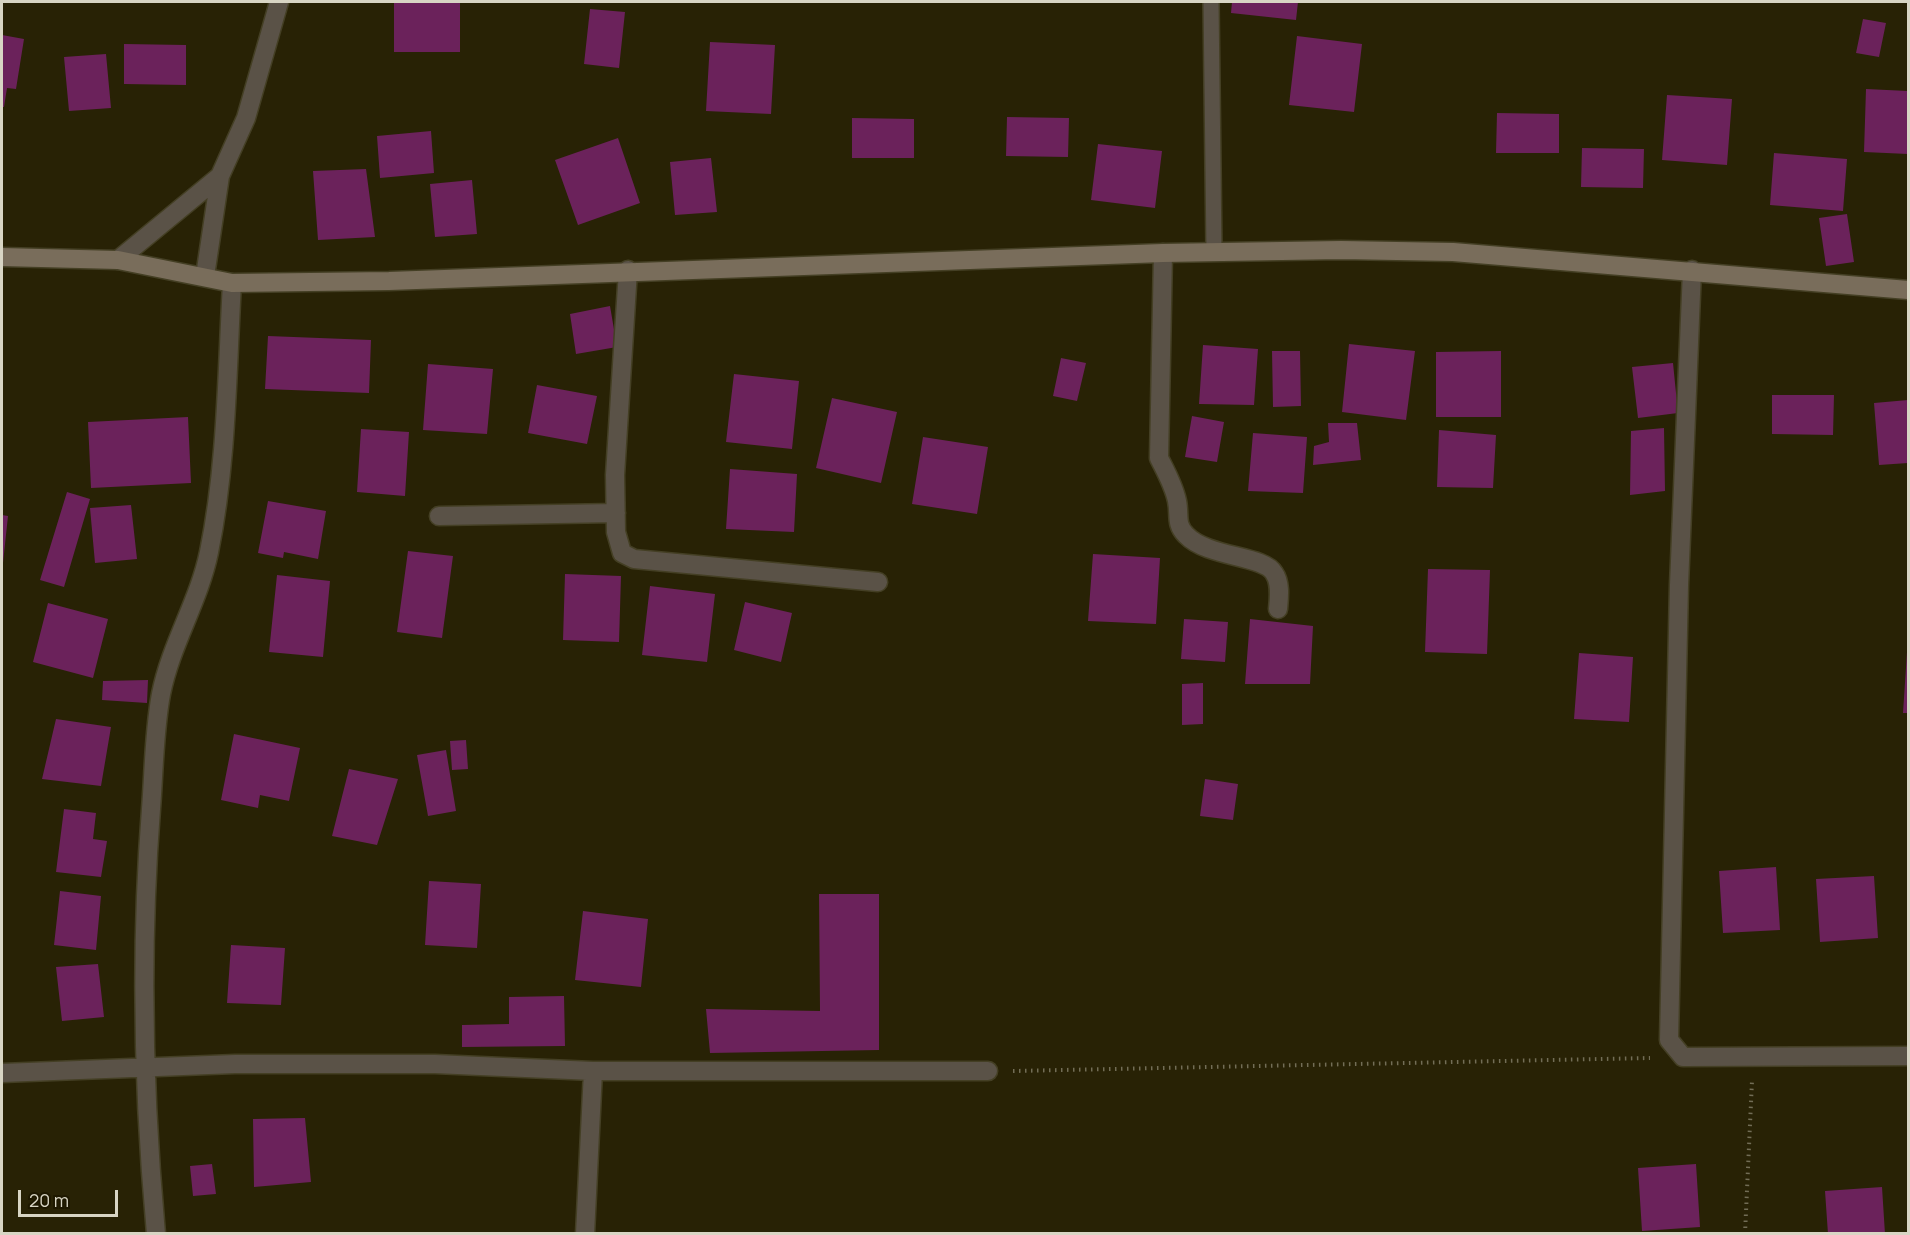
<!DOCTYPE html>
<html>
<head>
<meta charset="utf-8">
<style>
	body { margin:0 }
	#map { position:relative; width:1910px; height:1235px; overflow:hidden; background:#282205; font-family:Manrope,sans-serif }
	canvas { display:block }
	.frame { position:absolute; inset:0; border:3px solid #d8d5c4; pointer-events:none }
	.scale { position:absolute; left:18px; top:1190px; width:100px; height:27px; box-sizing:border-box; border:3px solid #d8d5c4; border-top:0; padding-left:8px; font-size:18px; line-height:21px; white-space:nowrap; color:#d8d5c4; -webkit-text-stroke:4px #1e1800; paint-order:stroke }
</style>
</head>
<body>
<div id="map">
<canvas width="1910" height="1235"></canvas>
<div class="frame"></div>
<div class="scale">20 m</div>
</div>
<script>
const g = document.querySelector('canvas').getContext('2d');
g.lineJoin = 'round';
function fillPath(path, color) {
  g.fillStyle = color;
  g.fill(path, 'evenodd');
}
function stroke(path, color, width, dash) {
  g.strokeStyle = color;
  g.lineWidth = width;
  g.lineCap = dash ? 'butt' : 'round';
  g.setLineDash(dash || []);
  g.stroke(path);
}
fillPath(new Path2D(`
	M394,2H460V52H394Z
	M1232,2H1298L1296,20L1231,13Z
	M590,9L625,12L619,68L584,64Z
	M1863,19L1886,23L1879,57L1856,53Z
	M2,35L24,39L16,89L7,88L4,107H2Z
	M1297,36L1362,44L1354,112L1289,105Z
	M710,42L775,45L771,114L706,111Z
	M124,44L186,45V85L124,84Z
	M106,54L111,108L69,111L64,57Z
	M1866,89L1908,91V154L1864,152Z
	M1667,95L1732,99L1727,165L1662,160Z
	M1497,113L1559,114V153H1496Z
	M1007,117L1069,118L1068,157L1006,156Z
	M852,118L914,119V158H852Z
	M431,131L434,173L380,178L377,136Z
	M618,138L640,203L578,225L555,160Z
	M1098,144L1162,151L1155,208L1091,200Z
	M1582,148L1644,149L1643,188L1581,187Z
	M1774,153L1847,159L1843,211L1770,205Z
	M711,158L717,212L675,215L670,162Z
	M366,169L375,237L318,240L313,171Z
	M472,180L477,234L435,237L430,184Z
	M1847,214L1854,262L1826,266L1819,218Z
	M610,306L617,347L576,354L570,314Z
	M268,336L371,340L369,393L265,389Z
	M1349,344L1415,351L1406,420L1342,412Z
	M1203,345L1258,349L1254,405L1199,404Z
	M1272,351H1300L1301,406L1273,407Z
	M1501,351V417H1436V352Z
	M1061,358L1086,363L1077,401L1053,396Z
	M1673,363L1678,413L1638,418L1632,367Z
	M428,364L493,369L487,434L423,430Z
	M734,374L799,381L792,449L726,442Z
	M537,385L597,396L587,444L528,433Z
	M1772,395H1834L1833,435L1772,434Z
	M832,398L897,412L881,483L816,468Z
	M1908,400V463L1879,465L1874,403Z
	M1192,416L1224,422L1217,462L1185,457Z
	M188,417L191,483L91,488L88,422Z
	M1328,423H1357L1361,460L1313,465L1314,446L1329,442Z
	M1664,428L1665,491L1630,495L1631,431Z
	M361,429L409,432L405,496L357,492Z
	M1439,430L1496,435L1493,488L1437,487Z
	M1253,433L1307,437L1303,493L1248,491Z
	M923,437L988,447L977,514L912,504Z
	M730,469L797,474L794,532L726,529Z
	M67,492L90,499L64,587L40,580Z
	M268,501L326,511L318,559L284,552L283,558L258,553Z
	M131,505L137,559L95,563L90,508Z
	M2,515L8,516L3,563H2Z
	M408,551L453,556L442,638L397,632Z
	M1093,554L1160,558L1156,624L1088,621Z
	M1428,569L1490,570L1487,654L1425,652Z
	M565,574L621,576L619,642L563,640Z
	M277,575L330,581L323,657L269,652Z
	M650,586L715,594L707,662L642,655Z
	M745,602L792,613L781,662L734,650Z
	M48,603L108,619L93,678L33,662Z
	M1184,619L1228,622L1225,662L1181,659Z
	M1250,619L1313,626L1310,684H1245Z
	M1907,652H1908V713H1903Z
	M1579,653L1633,657L1629,722L1574,719Z
	M148,680L147,703L102,700L103,681Z
	M1203,683V724L1182,725V684Z
	M56,719L111,727L101,786L42,779Z
	M234,734L300,748L289,801L260,795L258,808L221,800Z
	M466,740L468,769L452,770L450,741Z
	M446,750L456,811L428,816L417,755Z
	M349,769L398,779L377,845L332,836Z
	M1205,779L1238,784L1233,820L1200,816Z
	M64,809L96,813L93,839L107,841L101,877L56,872Z
	M1776,867L1780,930L1723,933L1719,871Z
	M1874,876L1878,938L1820,942L1816,879Z
	M429,881L481,884L477,948L425,945Z
	M60,891L101,896L96,950L54,945Z
	M819,894H879V1050L710,1053L706,1009L820,1011Z
	M583,911L648,919L641,987L575,980Z
	M231,945L285,948L281,1005L227,1003Z
	M98,964L104,1017L62,1021L56,967Z
	M564,996L565,1046L462,1047V1025L509,1024V997Z
	M305,1118L311,1182L254,1187L253,1119Z
	M212,1164L216,1194L193,1196L190,1166Z
	M1696,1164L1700,1227L1642,1231L1638,1168Z
	M1882,1187L1885,1234H1828L1825,1191Z`), '#6b225b');
const lane = new Path2D(`
	M1211,2L1214,251`);
const street = new Path2D(`
	M1163,253L1159,458C1166,472 1174,486 1177,501C1180,515 1175,524 1186,535C1208,558 1264,555 1274,573C1281,583 1279,598 1278,609
	M118,260L220,176
	M628,270L615,475L616,532L622,553L634,559L878,582
	M1692,270L1679,585L1669,1040L1683,1057L1908,1056
	M205,276L220,176L246,118L279,2
	M439,516L616,513
	M2,1073L235,1064H435L593,1071H988
	M156,1234C143,1092 140,951 151,809C154,771 154,731 161,694C171,644 199,601 209,552C227,464 227,372 232,283
	M585,1234L593,1071`);
const secondary = new Path2D(`
	M2,257L118,260L232,283L389,281L1163,253L1341,250L1453,252L1908,290`);
stroke(lane, '#443f24', 18);
stroke(street, '#443f24', 21);
stroke(secondary, '#443f24', 21);
stroke(new Path2D(`
	M1013,1071L1650,1058
	M1745,1234L1752,1081`), '#726d56', 4, [1.5, 4.5]);
stroke(lane, '#5a5247', 15);
stroke(street, '#5a5247', 18);
stroke(secondary, '#796d5b', 18);
</script>
</body>
</html>
